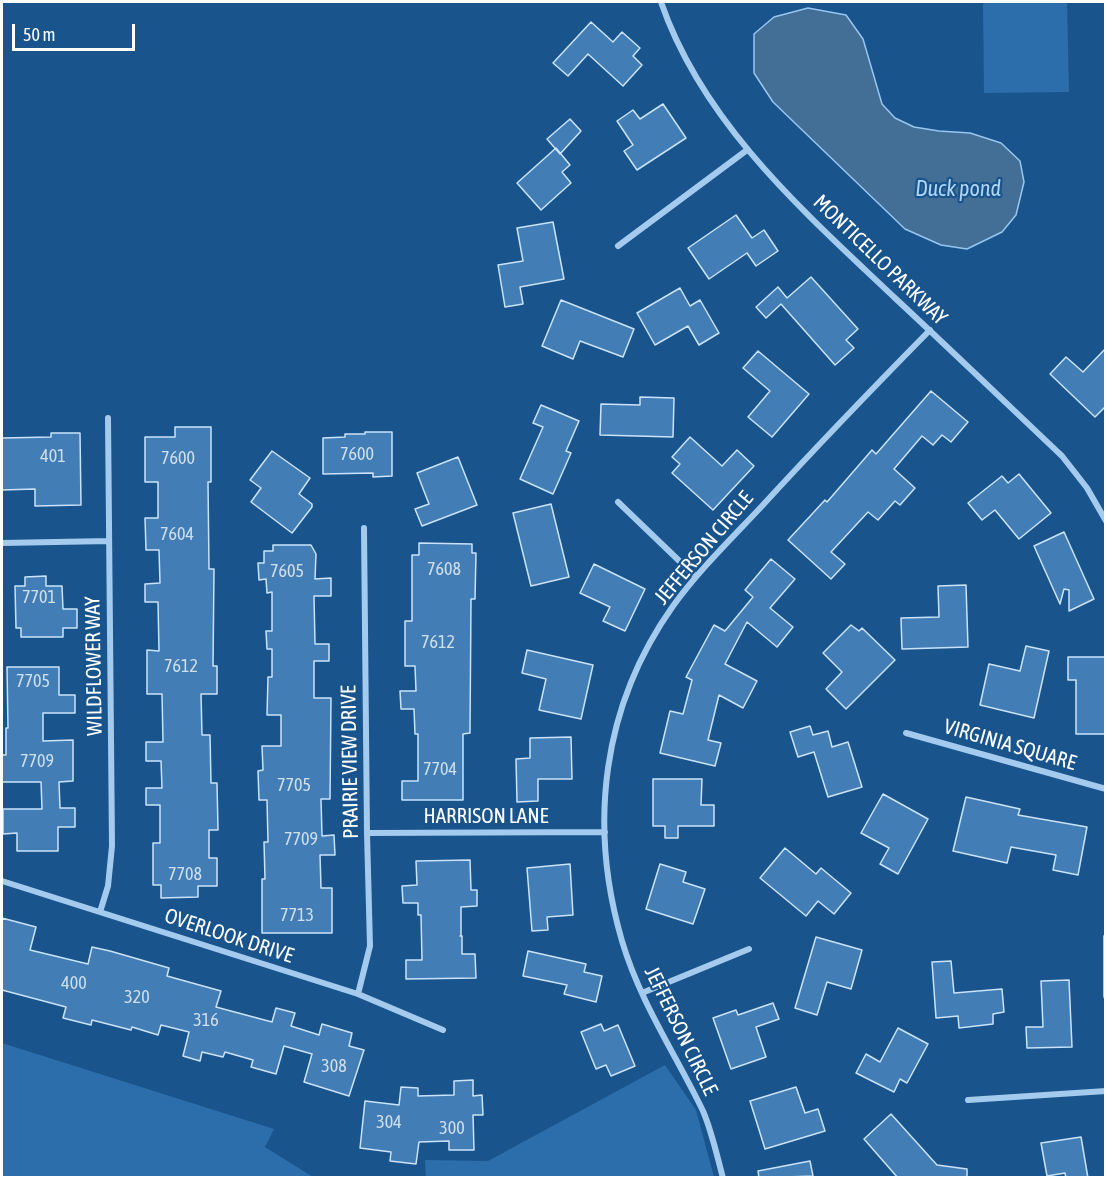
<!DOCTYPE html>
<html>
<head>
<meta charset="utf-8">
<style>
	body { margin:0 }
	#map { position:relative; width:1107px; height:1179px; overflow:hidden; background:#19548c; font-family:"Asap Condensed",sans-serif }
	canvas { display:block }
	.frame { position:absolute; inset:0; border:3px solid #fff; pointer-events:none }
	.scale { position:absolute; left:12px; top:24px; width:123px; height:27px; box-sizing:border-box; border:3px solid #fff; border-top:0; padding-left:8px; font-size:18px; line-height:21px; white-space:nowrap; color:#fff; -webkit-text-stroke:4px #19548c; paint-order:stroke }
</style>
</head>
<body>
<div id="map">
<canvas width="1107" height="1179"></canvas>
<div class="frame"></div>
<div class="scale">50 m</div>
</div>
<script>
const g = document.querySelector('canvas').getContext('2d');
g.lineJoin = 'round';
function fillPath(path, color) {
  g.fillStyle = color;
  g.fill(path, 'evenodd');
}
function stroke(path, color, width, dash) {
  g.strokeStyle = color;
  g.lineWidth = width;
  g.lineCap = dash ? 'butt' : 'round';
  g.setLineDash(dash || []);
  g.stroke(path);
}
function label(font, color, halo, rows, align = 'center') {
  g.font = font + ' "Asap Condensed",sans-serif';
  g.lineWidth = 4.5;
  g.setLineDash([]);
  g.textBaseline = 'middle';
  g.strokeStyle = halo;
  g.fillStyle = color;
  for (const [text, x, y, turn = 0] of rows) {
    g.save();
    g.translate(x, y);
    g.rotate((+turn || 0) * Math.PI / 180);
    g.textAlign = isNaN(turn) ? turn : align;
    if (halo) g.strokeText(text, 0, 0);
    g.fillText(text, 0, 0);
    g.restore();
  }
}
fillPath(new Path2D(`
	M983,2H1067L1069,92L984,93Z
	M2,1043L274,1129L265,1147L313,1177H2Z
	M665,1065L696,1110L714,1177H426L425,1160L488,1161Z`), '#2c6eab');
const water = new Path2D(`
	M808,8L846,15L863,39L882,104L895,118L914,127L939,131L970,133L1001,143L1020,161L1024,182L1016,215L1002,232L967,249L941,245L905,229L773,102L754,73V34L774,17Z`);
fillPath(water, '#436e96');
stroke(water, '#97c7f0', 1.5);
const building = new Path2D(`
	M591,22L613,42L622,32L640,48L633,56L642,65L623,86L588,54L568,76L553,63Z
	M663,104L686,138L637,170L624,151L633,145L617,121L633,110L640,119Z
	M570,119L581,131L560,154L547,139Z
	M556,148L570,165L562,172L571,183L541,210L517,183Z
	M736,215L752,238L764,230L778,251L756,266L747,253L709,279L688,248Z
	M553,222L564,279L520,287L523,304L505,307L498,265L523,261L517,228Z
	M811,277L858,329L846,340L854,348L835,365L781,304L766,318L756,307L778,287L787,298Z
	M680,288L690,306L700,300L719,333L699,345L688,326L655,345L637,313Z
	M561,300L634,329L623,357L580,341L573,359L542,346Z
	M1106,348V406L1095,417L1050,374L1066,357L1083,372Z
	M758,351L809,394L772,437L748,417L770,391L743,368Z
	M931,391L968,422L951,442L942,435L933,445L922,436L894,469L915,488L900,505L895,501L878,520L868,512L831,552L845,564L831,579L788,540L825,500L827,502L872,450L876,454Z
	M640,397L674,398L673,437L600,435L601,404L640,405Z
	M541,405L579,421L566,451L571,453L553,494L520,479L543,427L533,423Z
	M175,427H211V482H208L209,569H214L213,666H217V694H201L202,735H210L211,783H217L218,830H209V858H217V886H198V897L161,898V885H153V843H160V805H146V788H162L161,761H146V742H163L162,694H147V650L159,651L158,602H145V584L160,583L159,550H146L145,518H158V482H145V437H175Z
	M365,432H392V476L373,477V473L323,474V438L345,437V434H365Z
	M51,433H80L81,505L35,506V489L2,490V438L51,437Z
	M690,437L722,466L737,450L754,466L713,510L672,473L680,464L672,457Z
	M272,451L310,478L299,494L312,504V507L292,533L251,502L261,488L250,480Z
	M458,457L477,505L422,526L415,509L429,504L417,473Z
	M1019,474L1051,513L1019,539L995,510L982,520L968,503L1002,476L1008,483Z
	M551,504L569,577L531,586L513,513Z
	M1064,532L1094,599L1069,611V590L1064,589L1060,604L1034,546Z
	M419,543L472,544V553H476L475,599H471L470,733L463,734V800H402V781H418V734H415L414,709H401L400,691H416L415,666H405V621H412V555H419Z
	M273,545H311L316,554L315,579L331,578V596H314L315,644H329V661H314V698H331L330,799H321L322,836L334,835L335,855H320L321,888H332V933H262V879H265L264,842H268L267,800H259L258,771L263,770L262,746H281V715H267L268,677H272V649H267L266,631H272V592L267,593L266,579L259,580L258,563H264V551H273Z
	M771,559L795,579L770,608L793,627L777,647L747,622L725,664L757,681L743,708L719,695L708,740L721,743L715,766L660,753L670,711L683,714L692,680L686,677L714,625L725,631L753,597L745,590Z
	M594,564L645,589L625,631L603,621L610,607L580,593Z
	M46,576V586H62L63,609H77V628H63V637H21V628H16L15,586H25V577Z
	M966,585L968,647L902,649L901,618L939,617L938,586Z
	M851,625L859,631L862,628L895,660L846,709L826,689L842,672L823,653Z
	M1026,646L1049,651L1034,718L980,705L989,664L1020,671Z
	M527,650L593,665L581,719L539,710L546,679L522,673Z
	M1068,657H1105L1106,734H1076V680H1068Z
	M7,667H59V695H75V713H43V741L73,740V781L59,782L60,808H75V827H58V851H17V833L3,834V809H42L41,782H2V755H6V728H8Z
	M810,726L813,735L828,731L832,747L848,742L862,787L828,797L814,752L798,757L790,732Z
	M571,737L572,779H538V801L517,802L516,759L530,758V738Z
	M653,779H702L701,805H714V826H678V838H665V826H653Z
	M883,794L928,819L898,874L880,864L889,848L861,833Z
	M966,797L1020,809L1018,815L1087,827L1078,875L1053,870L1056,855L1011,847L1007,863L953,851Z
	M785,848L816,874L821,868L851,893L834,914L818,901L806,916L760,878Z
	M470,860L471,890H477V906L461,907V936H460H462V954H475L476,978L406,979V960H422L421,915H418V903H403L402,886L417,885L416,861Z
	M570,864L573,915L547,917L548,930L532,931L527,868Z
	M660,864L686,872L683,882L705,889L693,924L646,909Z
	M2,918L36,927L30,950L88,964L92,947L110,951L169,968L167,976L221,991L216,1007L272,1022L276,1008L295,1013L291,1026L319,1035L322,1024L352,1033L349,1046L364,1050L349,1096L304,1082L312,1054L284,1046L276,1074L251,1067L253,1060L225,1052L223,1057L202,1052L200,1061L183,1056L189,1032L161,1025L158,1035L132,1027L131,1030L92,1020L91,1025L63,1018L66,1007L2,990Z
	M816,937L862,950L851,989L827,982L817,1015L795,1008Z
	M528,951L586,964L584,972L602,976L596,1002L564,994L567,985L523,976Z
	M951,961L954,993L1002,989L1004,1012L993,1014V1024L959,1028L958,1016L936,1018L932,962Z
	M1069,980L1072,1047L1027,1048L1026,1027H1043L1041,981Z
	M773,1003L779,1019L756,1027L766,1057L731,1069L713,1018L736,1010L738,1015Z
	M601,1024L604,1031L618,1025L635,1066L611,1076L606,1065L596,1069L581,1032Z
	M898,1028L928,1044L907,1083L900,1079L894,1092L856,1073L866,1054L880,1062Z
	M473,1080V1096L482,1095L483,1115H473L474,1150H449V1141L419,1142L416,1164L390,1161L391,1152L360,1148L365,1101L399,1105L401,1087L418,1088V1096L454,1095V1081Z
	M796,1087L805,1113L818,1109L825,1131L765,1149L750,1101Z
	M891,1114L937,1165L967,1169V1178H898L864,1139Z
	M1081,1137L1088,1178H1066L1065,1173L1047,1176L1041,1143Z
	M810,1161L813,1176L759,1178L758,1171Z`);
fillPath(building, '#427eb5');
stroke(building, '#cae3fa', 1.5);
stroke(new Path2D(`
	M661,2C703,124 804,212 896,299C952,351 1006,403 1062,456L1087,488L1106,521
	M618,246L747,150
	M618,502L696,577
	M2,543L109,541
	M906,733L1106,789
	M367,833L605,832
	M2,881L358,994L443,1030
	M100,912L108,886L112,846L108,418
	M1106,937V996
	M642,993L749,949
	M358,994L370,946L367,833L364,528
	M968,1100L1106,1091
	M723,1178C717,1156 712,1132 703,1111C676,1055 640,1002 622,941C588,825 602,706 673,606C699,570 732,538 762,506C817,446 873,388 930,330`), '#a4cbee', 6);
label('18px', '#d0dfec', null, [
	["7600",357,454],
	["401",53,456],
	["7600",178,458],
	["7604",177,534],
	["7608",444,569],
	["7605",287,571],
	["7701",39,597],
	["7612",438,642],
	["7612",181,666],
	["7705",33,681],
	["7709",37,761],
	["7704",440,769],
	["7705",294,785],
	["7709",301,839],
	["7708",185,874],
	["7713",297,915],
	["400",74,983],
	["320",137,997],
	["316",206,1020],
	["308",334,1066],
	["304",389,1122],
	["300",452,1128]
]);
label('21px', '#fff', '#19548c', [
	["MONTICELLO PARKWAY",880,260,44],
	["JEFFERSON CIRCLE",704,548,-50],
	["WILDFLOWER WAY",94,666,-91],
	["VIRGINIA SQUARE",1010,745,16],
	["PRAIRIE VIEW DRIVE",350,762,-91],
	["HARRISON LANE",486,816],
	["OVERLOOK DRIVE",229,936,18],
	["JEFFERSON CIRCLE",681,1031,64]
]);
label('italic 22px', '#b0d5f5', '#19548c', [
	["Duck pond",958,189]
]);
</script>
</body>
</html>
